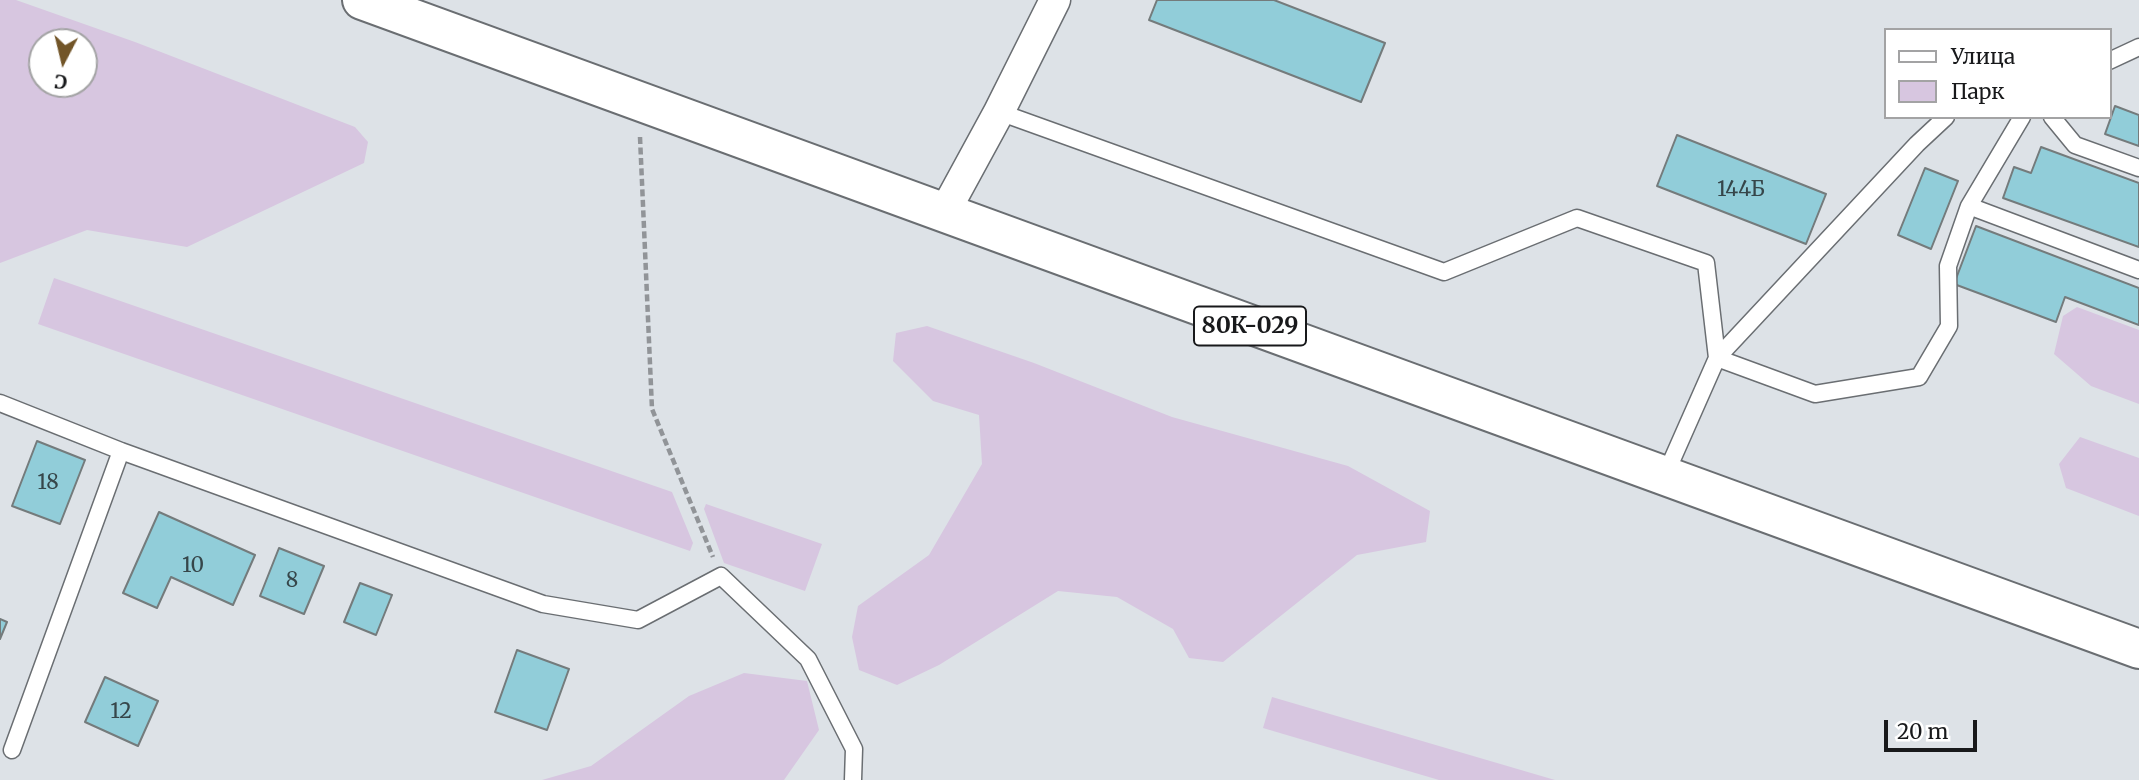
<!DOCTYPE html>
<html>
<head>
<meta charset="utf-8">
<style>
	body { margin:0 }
	#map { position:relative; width:2139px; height:780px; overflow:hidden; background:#dde2e7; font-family:Merriweather,serif }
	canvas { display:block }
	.legend { position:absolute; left:1884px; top:28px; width:228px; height:91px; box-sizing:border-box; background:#fff; border:2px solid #a3a3a4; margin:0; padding:9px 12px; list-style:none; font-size:21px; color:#18191b }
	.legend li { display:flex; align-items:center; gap:14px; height:35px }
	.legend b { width:35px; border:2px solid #a3a3a4 }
	.north { position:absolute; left:28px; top:28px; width:70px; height:70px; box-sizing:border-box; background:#fff; border:2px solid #a3a3a4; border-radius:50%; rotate:187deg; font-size:19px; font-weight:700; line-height:28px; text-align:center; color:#18191b }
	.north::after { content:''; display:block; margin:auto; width:24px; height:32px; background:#725528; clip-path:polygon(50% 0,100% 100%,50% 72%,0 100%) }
	.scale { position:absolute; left:1884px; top:720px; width:93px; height:32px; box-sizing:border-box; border:4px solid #18191b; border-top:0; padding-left:9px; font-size:21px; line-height:24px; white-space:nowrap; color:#18191b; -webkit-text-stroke:5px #fff; paint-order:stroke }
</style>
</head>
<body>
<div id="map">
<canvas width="2139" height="780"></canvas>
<ul class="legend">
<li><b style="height:9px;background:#fff"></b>Улица</li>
<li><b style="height:19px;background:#d7c6e0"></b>Парк</li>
</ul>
<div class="north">С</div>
<div class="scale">20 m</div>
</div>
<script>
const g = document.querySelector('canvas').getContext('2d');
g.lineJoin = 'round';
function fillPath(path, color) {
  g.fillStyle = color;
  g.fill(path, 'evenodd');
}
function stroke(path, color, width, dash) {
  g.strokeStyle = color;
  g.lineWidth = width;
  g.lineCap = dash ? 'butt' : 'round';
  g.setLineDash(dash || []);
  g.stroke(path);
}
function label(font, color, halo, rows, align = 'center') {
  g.font = font + ' Merriweather,serif';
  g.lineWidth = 5;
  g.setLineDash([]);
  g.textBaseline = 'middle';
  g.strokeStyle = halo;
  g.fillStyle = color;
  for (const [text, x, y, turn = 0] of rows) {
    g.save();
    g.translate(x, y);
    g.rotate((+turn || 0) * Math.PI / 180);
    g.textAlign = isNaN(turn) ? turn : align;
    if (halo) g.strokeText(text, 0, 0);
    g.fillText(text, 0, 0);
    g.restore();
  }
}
fillPath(new Path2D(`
	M0,0H16L135,42L355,127L368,142L364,163L187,247L87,230L0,263ZM42,42H84V84H42Z
	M54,278L672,492L693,543L690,551L38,324Z
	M2077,307L2139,330V404L2091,386L2054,354L2063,316Z
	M927,326L1034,363L1172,417L1348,466L1430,511L1426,542L1357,555L1223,662L1189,658L1173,629L1117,597L1058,591L939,665L897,685L859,670L852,637L858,606L929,555L982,464L979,415L933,401L893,361L896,333Z
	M2080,437L2139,458V516L2066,488L2059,464Z
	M706,504L822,544L805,591L724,563L704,509Z
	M744,673L807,681L819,730L784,780H542L591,766L689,696Z
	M1272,697L1555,780H1439L1263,728Z`), '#d7c6e0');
const building = new Path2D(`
	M1157,0H1274L1385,43L1361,102L1149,20Z
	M2115,106L2139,115V146L2105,134Z
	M1677,135L1826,194L1806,244L1657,186Z
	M2041,147L2139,183V247L2003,198L2014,167L2031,173Z
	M1925,168L1958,181L1931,249L1898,235Z
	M1976,226L2139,288V325L2065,297L2056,322L1954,284Z
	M37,441L85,460L60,524L12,506Z
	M159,512L255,555L233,605L171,577L157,608L123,593Z
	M279,548L324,566L304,614L260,596Z
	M360,583L392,595L376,635L344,622Z
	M0,619L7,622L0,639Z
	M517,650L569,669L547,730L495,712Z
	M105,677L158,701L138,746L85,722Z`);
fillPath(building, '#91cdd9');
stroke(building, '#747b7c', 2);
const lane = new Path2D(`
	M2109,61L2139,47
	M999,112L1444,272L1577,218L1706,263L1717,358L1917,144L1946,117
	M2052,117L2075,145L2139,168
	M1969,206L2139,270
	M0,403L121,451
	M1664,478L1717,358L1815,394L1919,377L1949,326L1948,266L1969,206L2022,117
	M12,750L121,451L543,604L638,620L721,576L808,659L854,749L853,780`);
const street = new Path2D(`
	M944,213L999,112L1055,0`);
const primary = new Path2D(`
	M362,0L2139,649`);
stroke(lane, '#6a6e72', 19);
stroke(street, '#6a6e72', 33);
stroke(primary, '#6a6e72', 42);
stroke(new Path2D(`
	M640,137L652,409L713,557`), '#919498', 4.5, [7, 3.5]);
stroke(lane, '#fff', 16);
stroke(street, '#fff', 30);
stroke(primary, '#fff', 38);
label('21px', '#36464a', null, [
	["144Б",1741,190],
	["18",48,483],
	["10",193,566],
	["8",292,581],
	["12",121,712]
]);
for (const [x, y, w] of [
	[1250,326,112]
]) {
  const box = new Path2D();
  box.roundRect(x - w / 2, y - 19.5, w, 39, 5);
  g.fillStyle = '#fff';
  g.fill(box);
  stroke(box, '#18191b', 2);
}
label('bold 23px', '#18191b', null, [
	["80К-029",1250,326]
]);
</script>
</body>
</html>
